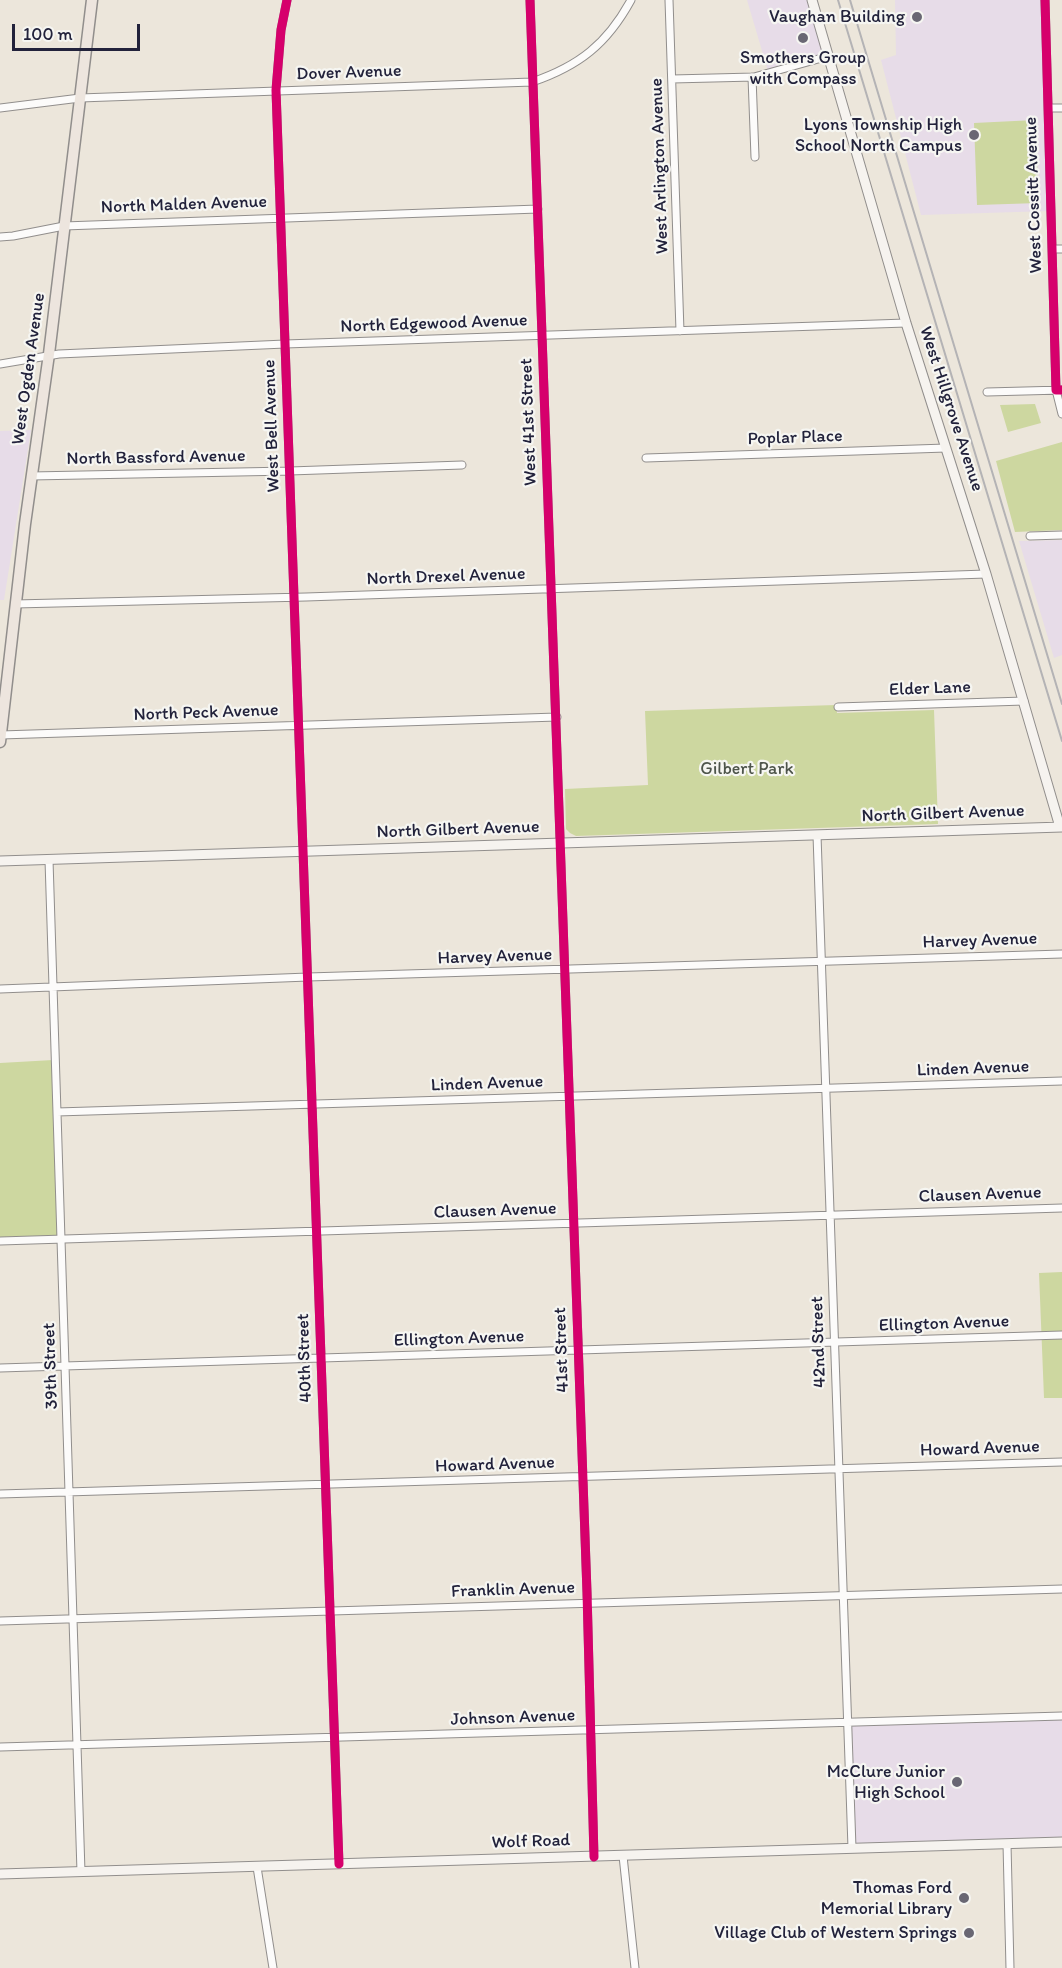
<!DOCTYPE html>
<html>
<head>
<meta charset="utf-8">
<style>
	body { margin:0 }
	#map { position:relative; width:1062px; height:1968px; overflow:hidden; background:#ece6db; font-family:Itim,sans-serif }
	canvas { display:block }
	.scale { position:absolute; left:12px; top:24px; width:128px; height:27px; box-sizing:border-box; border:3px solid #22223b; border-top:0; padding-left:8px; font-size:18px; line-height:21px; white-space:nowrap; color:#22223b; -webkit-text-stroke:4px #f6f6f2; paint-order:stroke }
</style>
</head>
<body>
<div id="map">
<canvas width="1062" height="1968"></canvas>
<div class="scale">100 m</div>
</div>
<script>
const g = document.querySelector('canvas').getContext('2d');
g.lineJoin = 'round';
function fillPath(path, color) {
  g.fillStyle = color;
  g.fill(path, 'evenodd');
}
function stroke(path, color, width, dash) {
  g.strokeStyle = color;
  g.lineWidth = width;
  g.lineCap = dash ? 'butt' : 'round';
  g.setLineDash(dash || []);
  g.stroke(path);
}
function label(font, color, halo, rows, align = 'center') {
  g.font = font + ' Itim,sans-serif';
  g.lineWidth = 4.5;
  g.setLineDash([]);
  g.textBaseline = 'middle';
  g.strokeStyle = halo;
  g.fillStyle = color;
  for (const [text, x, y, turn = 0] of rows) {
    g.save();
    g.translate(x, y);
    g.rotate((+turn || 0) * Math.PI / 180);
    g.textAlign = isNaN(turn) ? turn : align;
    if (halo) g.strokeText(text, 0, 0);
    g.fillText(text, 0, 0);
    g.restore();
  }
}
fillPath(new Path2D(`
	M747,0H810L826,55L768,71Z
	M895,0H1042L1049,211L921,215L881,60L896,55Z
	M31,430L4,600H0V431Z
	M1062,540V655L1054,658L1019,541Z
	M1062,1719V1840L853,1846L850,1725Z`), '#e7dce8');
fillPath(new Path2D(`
	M1035,120L1039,203L977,205L974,123Z
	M1035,404L1041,423L1008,432L1000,405Z
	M1062,442V530L1015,532L996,461Z
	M836,705L837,713L934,710L938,824L576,836L570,833L566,829L565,789L648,785L645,711Z
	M53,1060L59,1236L0,1237V1063Z
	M1062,1272V1398H1044L1039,1273Z`), '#cdd7a0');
const street = new Path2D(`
	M287,0L281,30L276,90L339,1864
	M530,0L587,1592L594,1857
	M669,0L680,331
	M1045,0L1056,390L1062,414
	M752,77L755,157
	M672,79L754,77L829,56
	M0,108L80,98L532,82C579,66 607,44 631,0
	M1048,108H1062
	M0,237L13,236L64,226L538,209
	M1052,249H1062
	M0,364L59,354L285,344L906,323
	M987,392L1062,390
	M646,458L946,448
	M31,476L290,471L462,465
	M1030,536L1062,535
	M15,604L306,597L986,574
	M838,707L1024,701
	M1,735L557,717
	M817,835L852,1848
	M49,860L81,1872
	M0,989L308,977L1062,954
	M57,1112L1062,1081
	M0,1241L1062,1208
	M0,1368L1062,1335
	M0,1494L1062,1462
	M0,1621L1062,1589
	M0,1747L1062,1716
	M1007,1844L1010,1968
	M623,1856L635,1968
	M257,1867L273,1968`);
const secondary = new Path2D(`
	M812,0L906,323L986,574L1060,827
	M0,861L1062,827
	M0,1874L1062,1842`);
const primary = new Path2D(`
	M0,742L25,524L49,354L92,0`);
stroke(street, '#918e8c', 9);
stroke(secondary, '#918e8c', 11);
stroke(primary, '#918e8c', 13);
stroke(street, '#fcfbfa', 7);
stroke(secondary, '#f6f3ef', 9);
stroke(primary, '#ede5de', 10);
stroke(new Path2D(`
	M838,0L1062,741
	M850,0L1062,704`), '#b4b3b5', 2);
stroke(new Path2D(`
	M287,0L281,30L276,90L339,1864
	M530,0L587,1592L594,1857
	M1045,0L1056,390H1062`), '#d6006c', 9);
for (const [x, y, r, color] of [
	[917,17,6,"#696773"],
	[803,38,6,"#696773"],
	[974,135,6,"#696773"],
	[957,1782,6,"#696773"],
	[964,1898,6,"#696773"],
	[969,1933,6,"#696773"]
]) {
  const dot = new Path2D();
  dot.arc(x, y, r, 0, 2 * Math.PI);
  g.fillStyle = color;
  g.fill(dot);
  stroke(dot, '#f6f6f2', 2);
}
label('18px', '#22223b', '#f6f6f2', [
	["Vaughan Building",905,17],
	["Smothers Group",803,58,"center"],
	["with Compass",803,79,"center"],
	["Lyons Township High",962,125],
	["School North Campus",962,146],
	["McClure Junior",945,1772],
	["High School",945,1793],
	["Thomas Ford",952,1888],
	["Memorial Library",952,1909],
	["Village Club of Western Springs",957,1933]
], 'right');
label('18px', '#22223b', '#f6f6f2', [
	["Dover Avenue",349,73,-2],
	["West Arlington Avenue",660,166,-92],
	["West Cossitt Avenue",1034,195,-92],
	["North Malden Avenue",184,205,-2],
	["North Edgewood Avenue",434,324,-2],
	["West Ogden Avenue",29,369,-82],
	["West Hillgrove Avenue",951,409,72],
	["West 41st Street",529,422,-92],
	["West Bell Avenue",272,426,-92],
	["Poplar Place",795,438,-2],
	["North Bassford Avenue",156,458,-1],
	["North Drexel Avenue",446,577,-2],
	["Elder Lane",930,689,-2],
	["North Peck Avenue",206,713,-2],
	["North Gilbert Avenue",943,814,-2],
	["North Gilbert Avenue",458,830,-2],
	["Harvey Avenue",980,941,-2],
	["Harvey Avenue",495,957,-2],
	["Linden Avenue",973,1069,-2],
	["Linden Avenue",487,1084,-2],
	["Clausen Avenue",980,1195,-2],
	["Clausen Avenue",495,1211,-2],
	["Ellington Avenue",944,1324,-2],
	["Ellington Avenue",459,1339,-2],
	["42nd Street",819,1342,-92],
	["41st Street",562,1350,-92],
	["40th Street",305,1358,-92],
	["39th Street",51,1366,-92],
	["Howard Avenue",980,1449,-2],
	["Howard Avenue",495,1465,-2],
	["Franklin Avenue",513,1590,-2],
	["Johnson Avenue",513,1718,-2],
	["Wolf Road",531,1842,-2]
]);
label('18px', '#4e554b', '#f6f6f2', [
	["Gilbert Park",747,769]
]);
</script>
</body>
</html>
